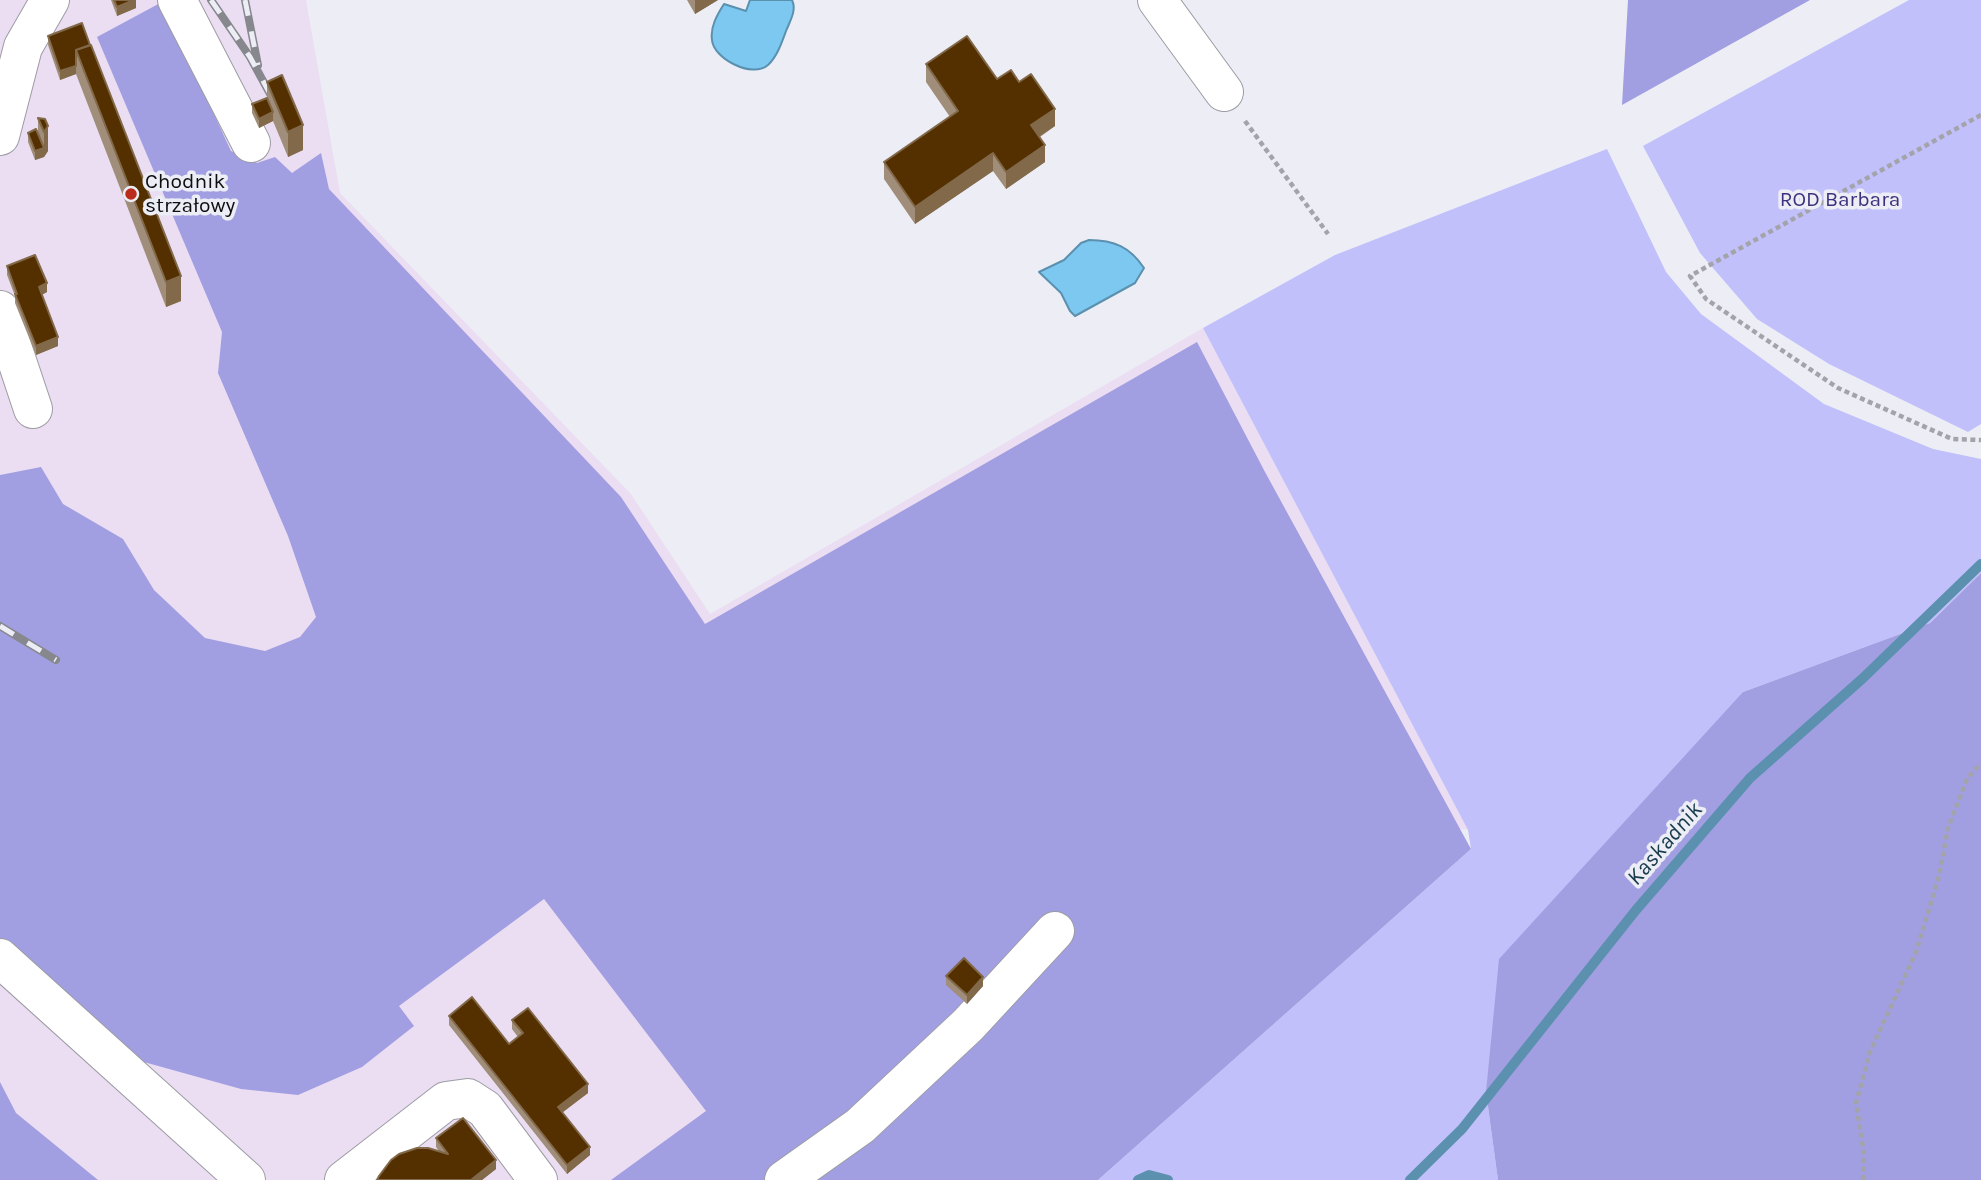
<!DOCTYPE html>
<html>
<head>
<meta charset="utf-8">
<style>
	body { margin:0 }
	canvas { display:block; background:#ecedf5 }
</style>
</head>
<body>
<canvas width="1981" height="1180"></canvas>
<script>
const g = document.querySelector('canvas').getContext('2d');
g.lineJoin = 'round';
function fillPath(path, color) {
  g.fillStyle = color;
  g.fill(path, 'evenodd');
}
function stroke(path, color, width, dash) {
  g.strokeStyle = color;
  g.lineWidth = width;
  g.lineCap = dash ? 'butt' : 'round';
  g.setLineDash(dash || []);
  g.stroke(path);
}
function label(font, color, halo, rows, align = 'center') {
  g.font = font + ' Karla,sans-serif';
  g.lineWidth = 7;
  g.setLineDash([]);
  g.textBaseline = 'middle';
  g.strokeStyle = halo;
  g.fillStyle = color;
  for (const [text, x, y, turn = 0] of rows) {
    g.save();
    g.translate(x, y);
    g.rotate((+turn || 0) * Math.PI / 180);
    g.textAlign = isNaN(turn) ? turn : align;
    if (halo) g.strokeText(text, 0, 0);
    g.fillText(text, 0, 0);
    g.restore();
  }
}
fillPath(new Path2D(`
	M0,0H306L340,193L631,494L710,614L1203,328L1468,830L1373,817L1068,1180H0Z`), '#ebdef2');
fillPath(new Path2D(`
	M1909,0H1981V424L1968,432L1829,364L1757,319L1700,253L1643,146Z
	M1607,149L1666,272L1701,314L1824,404L1933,449L1981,459V573L1930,623L1743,692L1486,1092L1498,1180H1098L1471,849L1468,830L1203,328L1335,255Z`), '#c1c0fb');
fillPath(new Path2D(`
	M1628,0H1810L1622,105Z
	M162,2L231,151L257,163L275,157L292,173L321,153L329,189L621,497L705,624L1197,342L1265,472L1471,849L1098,1180H611L706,1111L544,899L399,1006L414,1026L362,1067L298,1095L241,1089L133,1059L0,940V475L41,467L63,504L123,539L154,590L205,638L265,651L300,637L316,617L288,536L218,373L222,332L97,37Z
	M1981,573V1180H1498L1486,1092L1499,959L1743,692L1930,623Z
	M0,1082L16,1113L98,1180H0Z`), '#a19fe2');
const water = new Path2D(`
	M750,0H792C797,10 790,21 786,31C782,42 777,57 768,65C752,79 713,58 712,40C710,27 717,15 724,4L746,11Z
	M1089,240C1114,240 1130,247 1144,268L1135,283L1075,316L1070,311L1061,293L1039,272L1064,260L1081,243Z`);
fillPath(water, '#7cc8f1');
stroke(water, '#5b90ae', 2);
stroke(new Path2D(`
	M1138,1180L1149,1175L1168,1180
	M1410,1180L1462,1129L1636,910L1750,778L1862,679L1981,564`), '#5b90ae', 10);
const minor = new Path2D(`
	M177,0L251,143
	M1157,0L1224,92
	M0,136L23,47L50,0
	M0,310L33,409
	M0,958L246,1180
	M344,1180L446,1101L468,1098L485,1109L538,1180
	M784,1180L860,1126L968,1025L1055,931`);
stroke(minor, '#9c9ca4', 40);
stroke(new Path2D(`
	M1981,115L1690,276L1706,299L1838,388L1952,439L1981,440
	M1245,121L1328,234
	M1863,1180L1864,1154L1856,1103L1870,1052L1916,952L1939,876L1948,828L1967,779L1981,763`), '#a3a3aa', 4.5, [5, 3.5]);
stroke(minor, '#fff', 38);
const rail = new Path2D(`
	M211,0L250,57L275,103
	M245,0L258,65
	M0,626L56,660`);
stroke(rail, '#87888e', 8);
stroke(rail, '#ecedf5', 5, [16]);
fillPath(new Path2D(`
	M111,0H136V8L117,16Z
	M687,0H718L695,14Z
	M82,23L181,301L166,307L76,74L60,80L48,45V36Z
	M926,64L997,79L1019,82L1055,126L1040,137L1045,162L1006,189L993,171L915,224L884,179V162L950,117L926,82Z
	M267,82L303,150L288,157L273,121L259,128L252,113V104L267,98Z
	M38,118L45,119L48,151L44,157L35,160L28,142V133L38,134Z
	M7,266L47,292L42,295L58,346L36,355L15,303V296L7,275Z
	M946,976L983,986L967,1004L946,985Z
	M449,1016L509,1044L518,1037L512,1029V1020L588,1093L562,1112L590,1155L567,1174L449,1025Z
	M436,1138L496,1169L482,1180H377L439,1151L436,1147Z`), '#a08e7b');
fillPath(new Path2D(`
	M134,0H136V8L117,16V7Z
	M695,0H718L695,14Z
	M76,66V74L60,80V71Z
	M1055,109V126L1031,142V125Z
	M273,112V121L259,128V119Z
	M303,125V150L288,157V132Z
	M48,126V151L44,157L35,160V151L44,148V132Z
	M1045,145V162L1006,189V172Z
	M993,153V171L915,224V207Z
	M181,276V301L166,307V282Z
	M47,283V292L39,296V287Z
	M58,337V346L36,355V346Z
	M983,977V986L967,1004V995Z
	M588,1084V1093L558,1116V1107Z
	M590,1147V1155L567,1174V1165Z
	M496,1160V1169L482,1180H471Z`), '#82694a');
const building = new Path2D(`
	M114,0H134L117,7Z
	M82,23L90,45L76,50V66L60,71L48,36Z
	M967,36L997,79L1011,70L1019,82L1031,74L1055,109L1031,125L1045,145L1006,172L993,153L915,207L884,162L958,111L926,64Z
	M91,45L181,276L166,282L76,50Z
	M282,75L303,125L288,132L267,82Z
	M267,98L273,112L259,119L252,104Z
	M38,118L45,119L48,126L44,132Z
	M36,129L44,148L35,151L28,133Z
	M35,255L47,283L39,287L58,337L36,346L15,294H17L7,266Z
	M964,958L983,977L967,995L946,976Z
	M472,997L509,1044L523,1033L512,1020L528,1008L588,1084L558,1107L590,1147L567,1165L449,1016Z
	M463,1118L496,1160L471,1180H377L379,1176L391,1160L399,1154L417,1148H428L448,1154L436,1138Z`);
fillPath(building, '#543001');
stroke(building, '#82694a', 2);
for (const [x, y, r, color] of [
	[131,194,7,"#b92c1d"]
]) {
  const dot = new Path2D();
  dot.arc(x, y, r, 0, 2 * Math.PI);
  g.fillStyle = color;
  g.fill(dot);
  stroke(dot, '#ecedf5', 2.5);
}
label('21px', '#0e0e11', '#ecedf5', [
	["Chodnik",145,182],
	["strzałowy",145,206]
], 'left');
label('21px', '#3c317e', '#ecedf5', [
	["ROD Barbara",1840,200]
]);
label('italic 23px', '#183b4c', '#ecedf5', [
	["Kaskadnik",1665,844,-49]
]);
</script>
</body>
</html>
